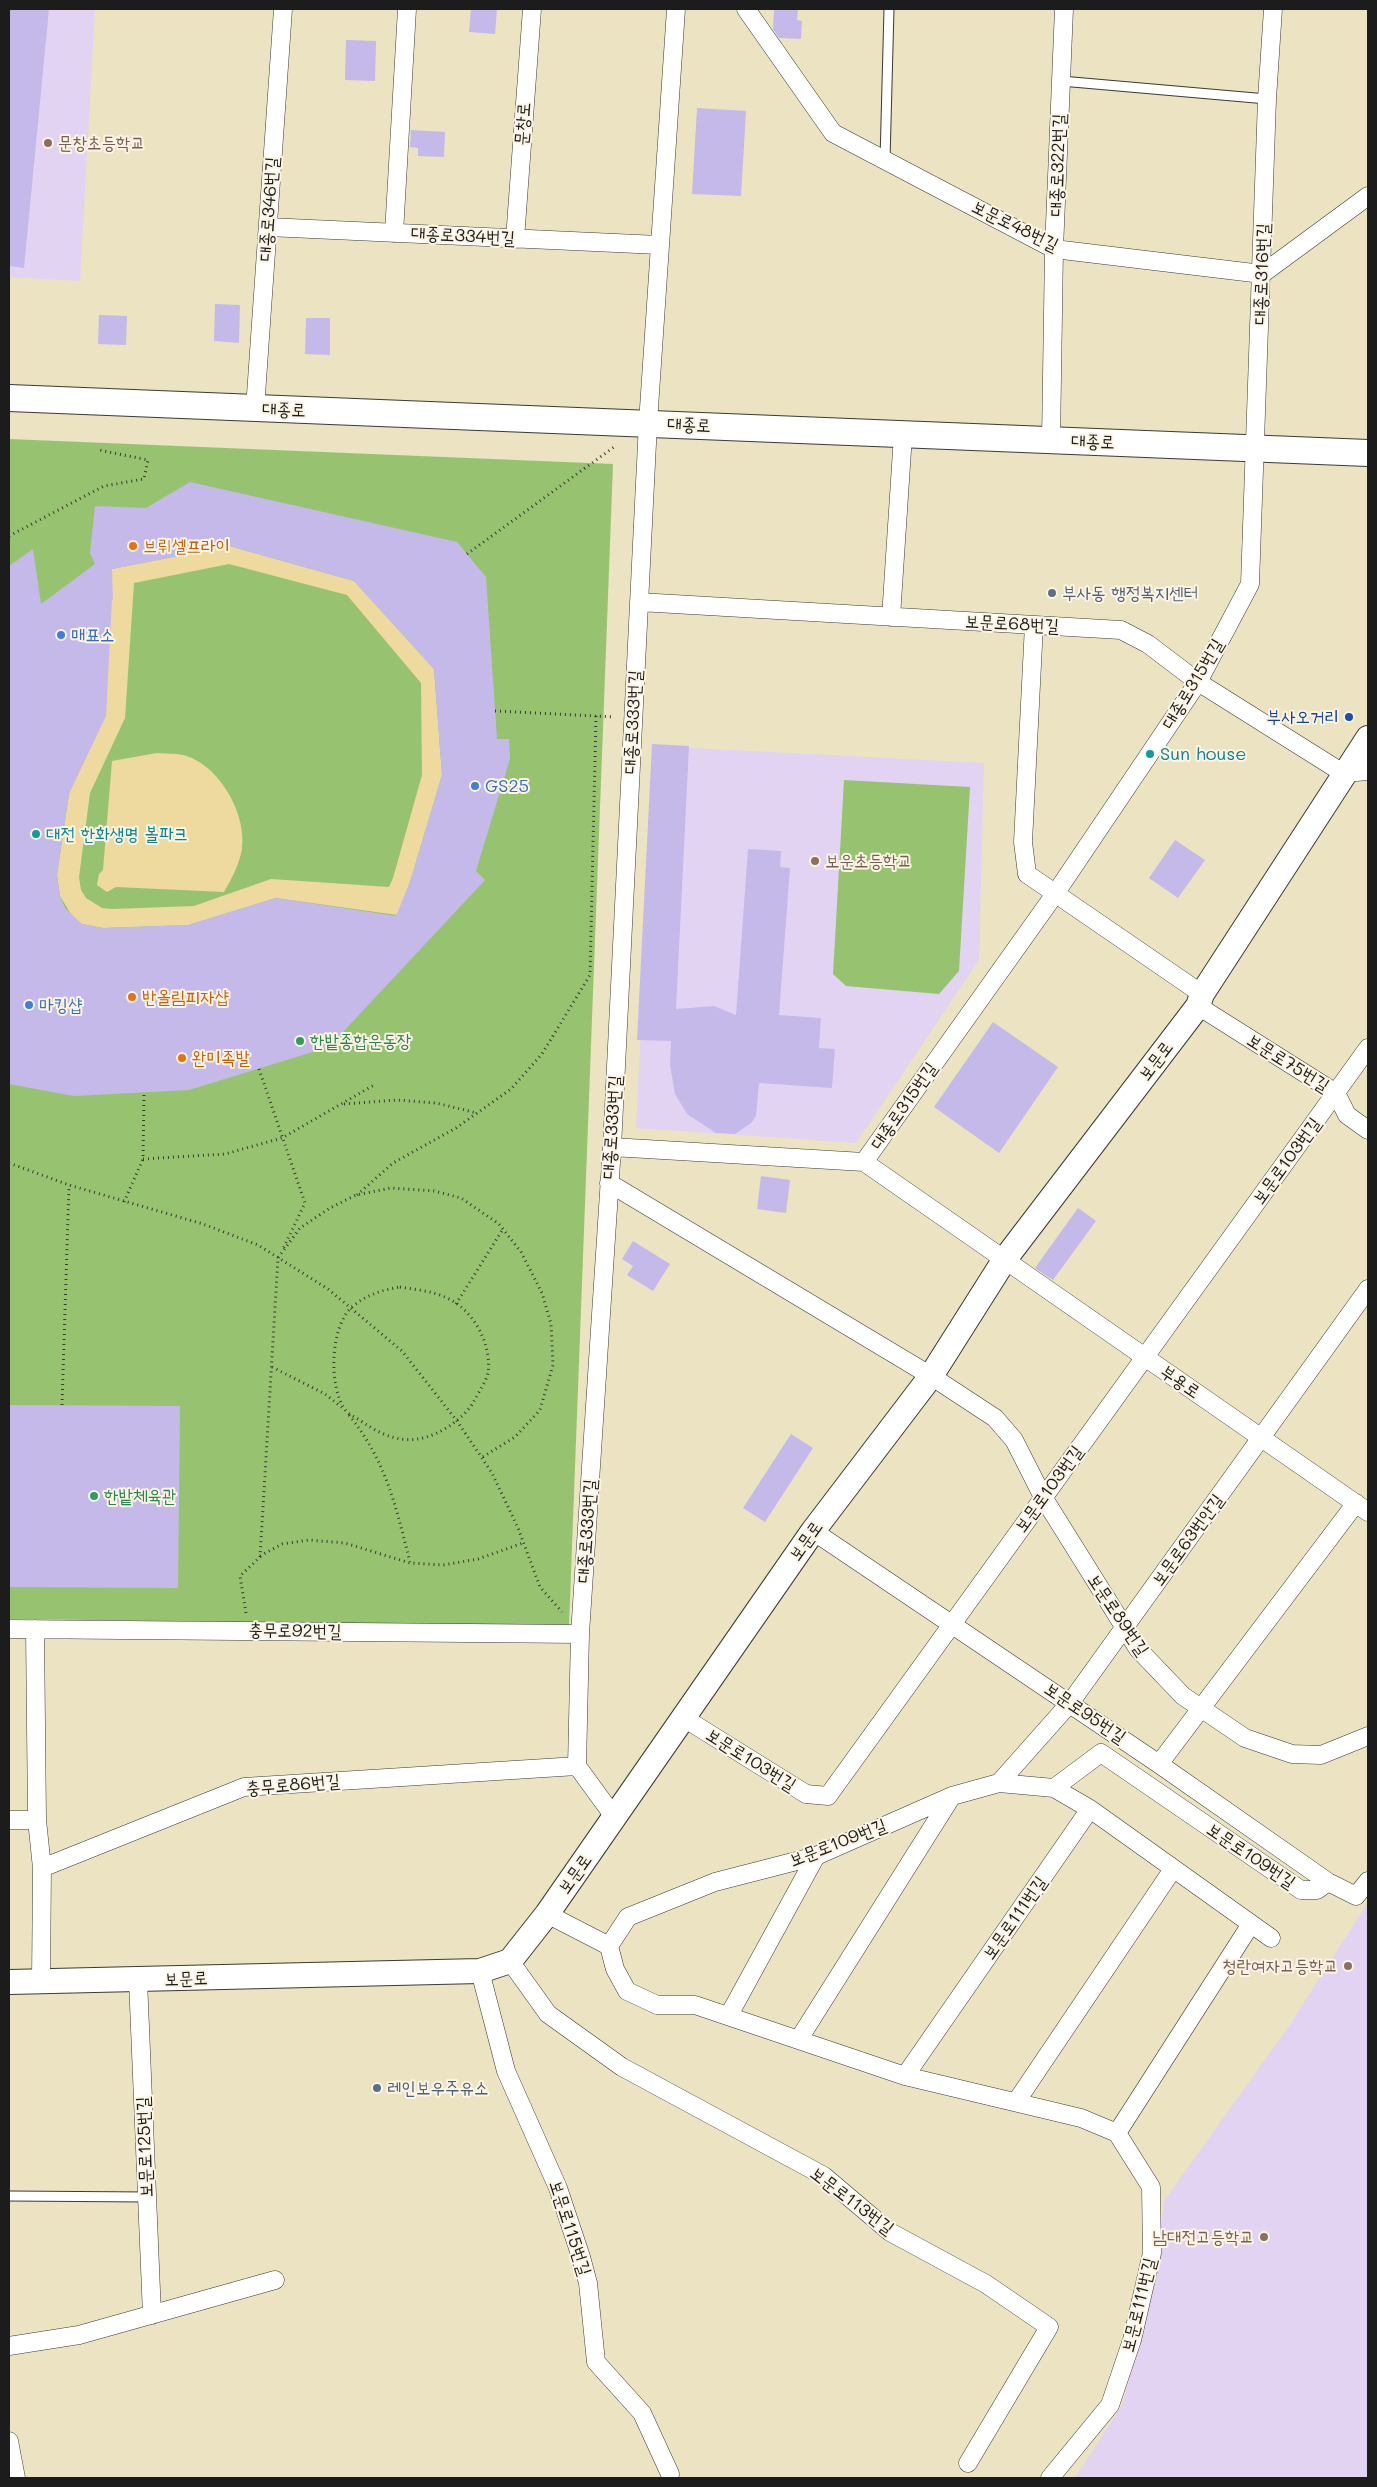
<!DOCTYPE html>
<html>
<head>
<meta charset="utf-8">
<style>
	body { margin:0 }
	#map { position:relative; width:1377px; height:2487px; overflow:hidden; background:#ebe3c2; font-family:Mali,sans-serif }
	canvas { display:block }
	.frame { position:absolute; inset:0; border:10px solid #1c1c1c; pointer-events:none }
</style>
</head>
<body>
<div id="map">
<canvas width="1377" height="2487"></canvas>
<div class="frame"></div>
</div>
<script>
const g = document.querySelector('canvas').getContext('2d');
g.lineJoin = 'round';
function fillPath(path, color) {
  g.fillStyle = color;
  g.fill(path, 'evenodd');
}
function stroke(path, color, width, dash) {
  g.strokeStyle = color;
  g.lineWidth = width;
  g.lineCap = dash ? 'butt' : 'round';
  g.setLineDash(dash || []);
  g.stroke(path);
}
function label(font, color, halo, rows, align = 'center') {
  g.font = font + ' Mali,"Poor Story",sans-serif';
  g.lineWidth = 4;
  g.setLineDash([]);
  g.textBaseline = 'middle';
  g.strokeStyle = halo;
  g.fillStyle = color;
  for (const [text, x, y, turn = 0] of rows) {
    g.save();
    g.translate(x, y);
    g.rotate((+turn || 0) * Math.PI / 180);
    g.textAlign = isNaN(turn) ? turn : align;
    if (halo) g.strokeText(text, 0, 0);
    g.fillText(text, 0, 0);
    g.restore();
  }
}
fillPath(new Path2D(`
	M9,9H95L80,281L9,277Z
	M655,746L984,763L979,960L856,1143L636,1128Z
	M1368,1902V2478H1075L1122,2405L1157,2273L1164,2201L1287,2029Z`), '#e3d3f2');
fillPath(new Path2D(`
	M9,439L613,464L569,1626L9,1619Z
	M844,780L970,787L959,971L939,994L846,986L833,974Z`), '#97c371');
fillPath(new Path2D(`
	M229,546L354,581L434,669L442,775L410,882L397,915L276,898L188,925L103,928L82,924L72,916L60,896L57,875L69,794L112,569ZM229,564L347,595L421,683L422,775L393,878L389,887L271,879L194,906L112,909L102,908L86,898L81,890L79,877L90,793L125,718L134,583Z
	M157,753C165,754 175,753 183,755C219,764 247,814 242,849C239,865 232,878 224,892L116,887L107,892L97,885L99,874L103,870L112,761Z`), '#eeda9e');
fillPath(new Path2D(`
	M9,9H49L24,268L9,266Z
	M471,9H497L495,34L469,32Z
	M774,9H798L797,20L802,21L801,39L779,38L773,29Z
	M346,40L376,41L375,81L345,80Z
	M697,108L746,111L741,196L692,194Z
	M411,130L445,132L444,157L418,156V148L410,147Z
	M215,304L240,305L239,343L214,341Z
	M99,315L127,316L126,345L98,344Z
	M306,318H330V355L305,354Z
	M190,482L457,542L486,577L497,739H509L510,759L476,871L485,880L329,1047L189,1090L74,1096L9,1084V566L33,549L41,604L95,564L90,553L95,506L146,508ZM229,546L354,581L434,669L442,775L410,882L396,916L276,898L188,925L103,928L82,924L65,908L60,896L57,875L69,794L106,716L112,599L113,601L112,569Z
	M652,744L689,746L676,1009L714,1006L736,1015L748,849L781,851L780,867L790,868L779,1015L821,1018L819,1048L835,1049L832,1088L759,1083L756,1116L751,1123L735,1134L716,1133L687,1114L675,1094L670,1065L671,1041L637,1040Z
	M1175,840L1205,860L1178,898L1149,878Z
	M993,1022L1058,1067L999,1153L934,1107Z
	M761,1176L790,1180L786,1213L757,1209Z
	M1078,1208L1096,1221L1053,1280L1035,1268Z
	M633,1241L670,1264L653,1291L627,1275L633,1266L622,1259Z
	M9,1405L180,1406L178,1588L9,1587Z
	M791,1434L813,1448L765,1522L743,1508Z`), '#c5b9ea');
const lane = new Path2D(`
	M1061,81L1267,99
	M885,160L889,9
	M9,2196L147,2197`);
const street = new Path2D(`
	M746,9L833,133L1054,249L1262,274L1368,196
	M268,227L659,245
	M394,233L407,9
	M515,239L532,9
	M255,409L283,9
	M1051,441L1054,249L1064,9
	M639,602L1121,630L1148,644L1198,682L1343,773L1368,771
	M891,617L903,435
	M1034,625L1023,842L1027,874L1202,994
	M1198,1006L1336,1093L1347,1115L1368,1130
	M612,1147L864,1162L1055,894L1198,682L1250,584L1267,99L1273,9
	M864,1162L1368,1512
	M609,1183L931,1376L995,1418L1014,1440L1043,1497L1138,1649L1183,1696L1245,1738L1292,1754L1321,1755L1368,1736
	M813,1531L1159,1764L1328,1882L1356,1896L1368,1881
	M9,1629L580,1634
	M35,1629L37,1820L42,1868L41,1981
	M684,1718L806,1794L828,1796L1368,1048
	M1159,1764L1356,1503
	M999,1783L1070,1703L1368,1289
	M1054,1788L1101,1753L1301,1890H1317L1328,1882
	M615,1818L577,1766L580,1634L612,1147L648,423L676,9
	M9,1820H37
	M42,1868L244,1787L577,1766
	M547,1914L609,1946L615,1969L627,1991L657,2005H695L905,2076L1081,2118L1117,2133L1151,2187L1152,2253L1132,2340L1110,2405L1050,2478
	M609,1946L628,1917L715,1882L816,1856L952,1796L999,1783L1054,1788L1090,1809L1271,1938
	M510,1961L548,2014L622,2067L824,2176L890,2232L986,2284L1049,2327L968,2463
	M480,1971L506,2071L558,2188L581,2257L588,2283L596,2362L642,2413L670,2474
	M138,1980L152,2315
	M729,2015L816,1856
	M799,2039L952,1796
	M905,2076L1090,1809
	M1016,2102L1173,1869
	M1117,2133L1251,1924
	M9,2346L79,2335L275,2280
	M9,2441L16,2478`);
const secondary = new Path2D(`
	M9,1982L480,1971L510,1961L547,1914L813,1531L931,1376L1005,1259L1198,1006L1202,994L1368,738`);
const primary = new Path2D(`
	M9,398L1368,453`);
stroke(lane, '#3b3a35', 11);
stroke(street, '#3b3a35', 19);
stroke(secondary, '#3b3a35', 26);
stroke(primary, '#3b3a35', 28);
stroke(new Path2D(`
	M9,536L104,486L144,479L148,460L99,450
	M467,554L614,447
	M495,711L614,717
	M259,1069L305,1203L282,1251
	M344,1104L397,1100L436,1103L477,1113
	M143,1159L225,1154L282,1138L374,1085
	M9,1163L69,1185L203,1224L258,1245L328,1289L402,1351L457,1421L492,1473L518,1528L540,1587L562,1612
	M357,1195L393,1163L456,1128L511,1089L542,1054L590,975L596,716
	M124,1202L143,1159L144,1093
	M400,1287C417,1290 435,1291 451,1300C475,1313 492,1346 488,1373C486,1382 478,1393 474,1401C469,1411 458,1420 448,1427C416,1447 391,1442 361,1421C357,1418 349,1415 346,1411C328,1388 330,1326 352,1307C366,1295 382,1290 400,1287Z
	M456,1304L503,1229
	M272,1367L325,1394L345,1410
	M62,1405L69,1185
	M349,1415C387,1463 395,1504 410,1562
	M260,1556L282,1544L309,1540L345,1543L410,1563L443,1565L478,1559L523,1543
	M246,1613L240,1576L260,1557L278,1258L300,1228L330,1208L356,1195L391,1188L434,1191L461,1198L499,1224L521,1252L542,1293L551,1324L553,1365L540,1410L515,1437L481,1458`), '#3b3a35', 3, [1, 4]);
stroke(lane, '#fff', 9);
stroke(street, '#fff', 18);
stroke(secondary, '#fff', 24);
stroke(primary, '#fff', 26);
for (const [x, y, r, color] of [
	[48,143,5,"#8d6e63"],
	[133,546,5,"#e8710a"],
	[1052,593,5,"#5c6f8a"],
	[61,635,5,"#3f7fe0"],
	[1349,717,5,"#1a4fb4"],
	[1150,754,5,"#0f9aa8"],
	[475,786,5,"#3f7fe0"],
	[36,834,5,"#0f9aa8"],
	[815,861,5,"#8d6e63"],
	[132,997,5,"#e8710a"],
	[29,1005,5,"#3f7fe0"],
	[300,1041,5,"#2e9e5b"],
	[182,1058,5,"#e8710a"],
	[94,1496,5,"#2e9e5b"],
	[1348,1966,5,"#8d6e63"],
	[377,2088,5,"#5c6f8a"],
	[1264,2237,5,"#8d6e63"]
]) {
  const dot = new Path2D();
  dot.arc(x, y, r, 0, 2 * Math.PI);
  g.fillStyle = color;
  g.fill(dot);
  stroke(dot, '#fcf5e5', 2);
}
label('18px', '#1c1c1c', '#fcf5e5', [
	["문창로",523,124,-86],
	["대종로322번길",1058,165,-88],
	["대종로346번길",269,209,-86],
	["보문로48번길",1015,226,26],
	["대종로334번길",463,236,3],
	["대종로316번길",1262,274,-88],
	["대종로",284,410,2],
	["대종로",689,425,3],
	["대종로",1093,442,2],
	["보문로68번길",1012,624,3],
	["대종로315번길",1193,684,-59],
	["대종로333번길",633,722,-87],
	["보문로",1156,1061,-53],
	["보문로75번길",1288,1063,32],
	["대종로315번길",904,1106,-55],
	["대종로333번길",612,1127,-86],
	["보문로103번길",1287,1161,-54],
	["부용로",1180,1382,34],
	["보문로103번길",1049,1489,-54],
	["대종로333번길",587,1531,-86],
	["보문로63번안길",1188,1540,-54],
	["보문로",806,1541,-55],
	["보문로89번길",1118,1615,56],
	["충무로92번길",295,1631,1],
	["보문로95번길",1085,1713,34],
	["보문로103번길",751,1760,32],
	["충무로86번길",293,1785,-5],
	["보문로109번길",838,1843,-21],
	["보문로109번길",1251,1856,34],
	["보문로",575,1874,-55],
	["보문로111번길",1015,1918,-55],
	["보문로",186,1979,-2],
	["보문로125번길",145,2147,-92],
	["보문로113번길",852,2201,37],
	["보문로115번길",570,2228,72],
	["보문로111번길",1139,2305,-76]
]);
label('18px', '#785e54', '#fcf5e5', [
	["문창초등학교",58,143],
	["보운초등학교",825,861],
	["청란여자고등학교",1338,1966,"right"],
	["남대전고등학교",1254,2237,"right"]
], 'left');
label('18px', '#c56008', '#fcf5e5', [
	["브뤼셀프라이",143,546],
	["반올림피자샵",142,997],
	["완미족발",192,1058]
], 'left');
label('18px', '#4e5e75', '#fcf5e5', [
	["부사동 행정복지센터",1062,593],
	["레인보우주유소",387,2088]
], 'left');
label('18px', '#366cbe', '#fcf5e5', [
	["매표소",71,635],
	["GS25",485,786],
	["마킹샵",39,1005]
], 'left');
label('18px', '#164399', '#fcf5e5', [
	["부사오거리",1339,717]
], 'right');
label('18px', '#0d838f', '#fcf5e5', [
	["Sun house",1160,754],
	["대전 한화생명 볼파크",46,834]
], 'left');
label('18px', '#27864d', '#fcf5e5', [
	["한밭종합운동장",310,1041],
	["한밭체육관",104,1496]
], 'left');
</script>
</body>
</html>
